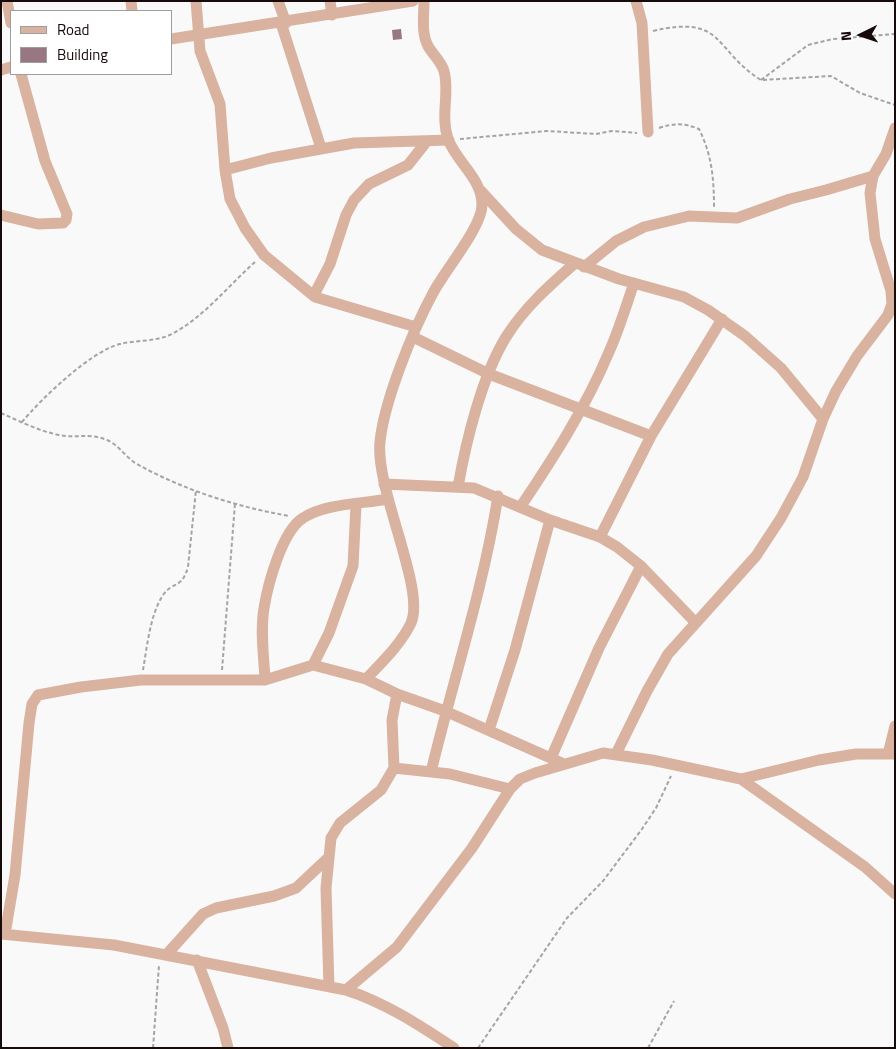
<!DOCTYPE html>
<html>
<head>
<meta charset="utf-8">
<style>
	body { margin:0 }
	#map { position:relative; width:896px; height:1049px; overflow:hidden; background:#f9f9f9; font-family:"Titillium Web",sans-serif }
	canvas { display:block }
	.frame { position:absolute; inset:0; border:2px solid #170a0a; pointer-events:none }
	.legend { position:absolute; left:10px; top:10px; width:162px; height:65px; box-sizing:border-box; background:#fff; border:1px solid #a29d9d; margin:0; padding:6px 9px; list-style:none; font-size:15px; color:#170a0a }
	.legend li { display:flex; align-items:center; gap:10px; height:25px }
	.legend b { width:25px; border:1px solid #a29d9d }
	.north { position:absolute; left:836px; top:10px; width:50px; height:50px; -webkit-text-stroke:4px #fff; paint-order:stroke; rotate:266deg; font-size:14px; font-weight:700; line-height:20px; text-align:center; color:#170a0a }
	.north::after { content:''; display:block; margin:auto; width:18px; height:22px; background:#170a0a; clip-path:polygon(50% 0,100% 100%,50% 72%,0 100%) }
</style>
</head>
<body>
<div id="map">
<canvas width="896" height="1049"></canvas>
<div class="frame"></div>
<ul class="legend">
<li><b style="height:6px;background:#dab2a0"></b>Road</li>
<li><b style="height:14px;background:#987782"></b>Building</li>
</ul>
<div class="north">N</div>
</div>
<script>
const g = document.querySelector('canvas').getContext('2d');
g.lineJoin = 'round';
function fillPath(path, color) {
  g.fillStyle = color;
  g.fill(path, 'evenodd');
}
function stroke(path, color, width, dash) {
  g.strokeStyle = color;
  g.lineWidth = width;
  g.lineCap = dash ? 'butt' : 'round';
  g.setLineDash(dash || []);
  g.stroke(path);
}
fillPath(new Path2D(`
	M401,29L402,39L393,40L392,30Z`), '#987782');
stroke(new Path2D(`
	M653,31C725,14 713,50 761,80L831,76L860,93L895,105
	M761,80L808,45L833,39L895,34
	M659,128C674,123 684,123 699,129C712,155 714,179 714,208
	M460,139L547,131L596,134L612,131L637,133
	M1,413C19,421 39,431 59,435C77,439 87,432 107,440C119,445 126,458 137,464C183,490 238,507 289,516
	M22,422C41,399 91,351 120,344C136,340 156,342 172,334C204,317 228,286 255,262
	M143,670C147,647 150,615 163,595C173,581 182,589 188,567L196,490
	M222,670L235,503
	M153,1048L159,965
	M478,1048L567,918L603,881L642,829L656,808L671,776
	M648,1048L674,1001`), '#a8a3a3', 2, [4, 2.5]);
stroke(new Path2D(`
	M7,1L11,23
	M131,1L132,11
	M196,1L200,51L220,104L225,170L230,199L245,228L264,255L315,297L416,327
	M278,1L286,23
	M330,1L332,15
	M636,1L642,23L648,132
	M281,23L321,148
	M171,39L413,1
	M1,70L11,67
	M225,170L271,158L354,143L449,140
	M481,191L516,229L542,250L619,279L684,297L708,310L745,336L781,368L823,419
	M1,215L38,224L63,223L66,220L67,214L45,161L21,74
	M584,267L616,241L644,227L689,216L737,218L790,199L826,190L873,176
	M314,295L330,264L346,215L354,200L369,184L408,165L427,141
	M413,337L489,374L651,436
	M384,484L474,488L550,520L600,537L617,547L641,566L695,622
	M458,487C466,441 482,376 506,337C524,308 550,285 574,264
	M521,506C554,457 586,407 609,352C619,330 626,306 634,283
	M600,537L651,436L722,319
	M313,665L329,633L353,566L356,505
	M366,679C382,662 401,644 411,623C426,589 375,489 380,442C384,401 413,330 433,293C445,270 482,227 482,205C482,178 457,163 448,139C440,115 450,93 444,71C441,61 433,55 428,46C421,33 424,15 424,1
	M265,680C264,657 260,631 264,608C268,584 282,531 303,518C326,503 362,504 388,499
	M489,730L515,650L550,520
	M616,754L647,691L668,654L756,556L781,518L803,477L823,419L836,391L857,356L888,315L892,304L891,291L875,239L870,193L873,176L886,154L895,128
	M888,754L895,726
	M551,758L599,648L641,566
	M394,768L450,774L510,789
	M431,772C453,680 483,590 498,496
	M741,779L865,867L895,894
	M1,934L114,945L346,990C386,1003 419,1025 454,1048
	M5,934L15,875L29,723L32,704L38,695L81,687L141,680H265L313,665L366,679L397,694L445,711L564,764
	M167,954L203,914L216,908L274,896L296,888L328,858
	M197,960L223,1028L228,1048
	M329,987L326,888L331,838L340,823L381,790L394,768L392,720L397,694
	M346,990L397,947L472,848L510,789L520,779L535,773L603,753L652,760L741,779L819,760L856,754H895`), '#dab2a0', 11);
</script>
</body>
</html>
